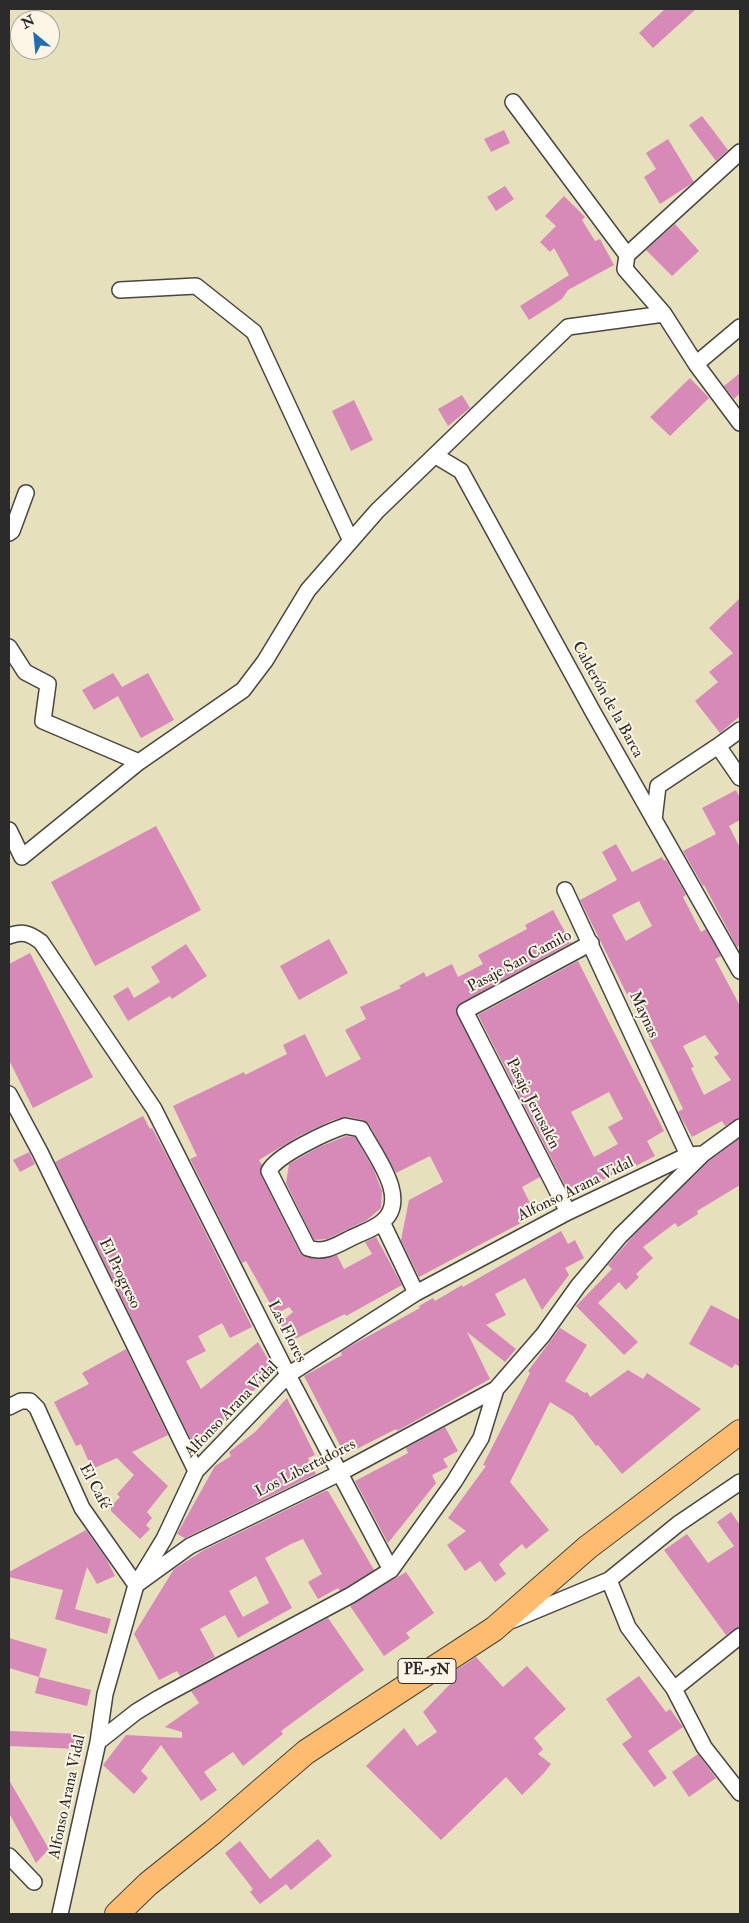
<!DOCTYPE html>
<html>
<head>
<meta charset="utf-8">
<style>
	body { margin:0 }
	#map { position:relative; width:749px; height:1923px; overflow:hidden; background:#e7e0bd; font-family:"IM FELL Double Pica",serif }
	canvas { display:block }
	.frame { position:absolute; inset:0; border:10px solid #2b2b2b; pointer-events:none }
	.north { position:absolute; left:10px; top:10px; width:50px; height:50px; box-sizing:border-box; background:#fcf5e5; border:1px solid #a8a49b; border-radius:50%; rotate:332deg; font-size:14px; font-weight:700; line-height:20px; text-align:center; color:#2b2b2b }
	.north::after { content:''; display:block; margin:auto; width:18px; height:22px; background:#1f6fb2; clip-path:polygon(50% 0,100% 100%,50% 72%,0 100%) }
</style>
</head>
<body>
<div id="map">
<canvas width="749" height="1923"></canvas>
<div class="frame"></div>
<div class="north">N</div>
</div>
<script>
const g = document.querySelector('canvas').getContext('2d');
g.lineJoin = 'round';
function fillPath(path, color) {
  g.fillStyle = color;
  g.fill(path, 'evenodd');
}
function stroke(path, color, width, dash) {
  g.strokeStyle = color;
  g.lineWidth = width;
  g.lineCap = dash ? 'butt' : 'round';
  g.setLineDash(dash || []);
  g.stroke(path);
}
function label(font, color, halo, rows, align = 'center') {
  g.font = font + ' "IM FELL Double Pica",serif';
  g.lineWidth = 4;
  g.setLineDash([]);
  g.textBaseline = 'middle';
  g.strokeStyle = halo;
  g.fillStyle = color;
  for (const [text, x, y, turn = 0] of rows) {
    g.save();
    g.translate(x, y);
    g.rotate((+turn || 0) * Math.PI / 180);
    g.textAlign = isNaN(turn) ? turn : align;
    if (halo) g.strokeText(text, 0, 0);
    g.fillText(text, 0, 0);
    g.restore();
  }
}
fillPath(new Path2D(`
	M665,9H696L653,48L639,33Z
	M702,116L728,150L716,161L689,125Z
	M504,130L510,143L491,152L484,139Z
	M668,139L694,182L660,204L644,177L656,169L646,153Z
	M505,186L514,199L496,211L487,197Z
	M564,196L585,217L582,220L595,241L600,239L614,265L568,290L562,299L529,320L520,306L569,275L554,248L550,252L540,242L556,226L545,216Z
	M675,224L699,251L672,276L646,250Z
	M740,373V393L734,399L724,386Z
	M690,378L709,398L670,436L650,417Z
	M462,395L470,408L448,426L438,409Z
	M354,400L373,440L351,451L332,411Z
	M740,598V716L720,733L695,701L718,682L709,672L733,653L709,628Z
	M113,673L122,687L148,673L174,720L141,738L118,696L94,710L82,690Z
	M736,790L740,798V820L729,826L740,848V945L737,947L704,885L703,886L683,851L716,834L702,808Z
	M156,826L201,910L95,966L51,882Z
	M616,844L632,872L662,857L664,861L666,860L686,895L683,897L701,932L706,929L721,956L715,959L740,1006V1118L725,1126L722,1121L692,1137L678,1112L683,1109L665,1071L580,900L617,880L602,852ZM639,901L652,926L626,941L612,915ZM705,1035L719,1054L714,1057L731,1080L704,1095L691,1068L694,1067L683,1046Z
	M553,910L571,943L461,1003L456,1010L540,1177L522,1187L536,1215L419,1277L401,1240L409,1200L443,1182L430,1156L396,1173L369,1124L363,1120L347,1117L333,1120L299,1136L259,1160L262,1165L261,1175L300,1253L313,1259L337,1255L344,1269L372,1254L365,1242L376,1237L402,1285L346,1316L345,1314L289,1342L280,1323L293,1312L289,1307L276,1314L246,1261L242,1263L190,1159L197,1156L173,1106L244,1072L245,1075L287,1054L283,1045L305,1034L326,1077L361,1059L345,1030L366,1019L360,1007L401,988L399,986L424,972L426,977L452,964L458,977L483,964L478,955L527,929L525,925Z
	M329,939L348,973L299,1000L280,966Z
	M186,944L207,976L172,999L170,996L128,1021L113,996L128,987L134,998L160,982L151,967Z
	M30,953L93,1077L33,1108L9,1060V964Z
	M578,961L664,1131L647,1141L655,1156L630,1169L629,1166L571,1197L478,1015ZM609,1092L623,1119L608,1127L618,1144L594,1157L571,1112Z
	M143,1116L150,1129L152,1128L173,1167L252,1327L230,1338L222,1323L198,1336L206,1351L186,1361L201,1389L258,1342L269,1361L267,1362L273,1372L248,1396L249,1397L233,1410L197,1452L55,1162Z
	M346,1136L355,1137L373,1168L382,1191L381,1208L367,1220L327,1239L314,1240L286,1183L289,1164L319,1147Z
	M740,1138V1185L697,1211L698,1214L678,1227L675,1223L643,1247L653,1258L636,1274L639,1277L626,1290L619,1282L598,1303L638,1342L624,1355L576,1306L612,1269L608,1265L634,1235L709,1161Z
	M29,1152L35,1164L20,1172L13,1160Z
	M561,1231L568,1244L575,1240L584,1258L565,1268L569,1275L542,1310L525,1278L495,1294L506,1315L486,1325L516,1349L505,1362L467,1332L490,1379L397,1431L396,1429L345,1455L304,1376L342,1355L341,1352L354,1344L420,1308L419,1306L433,1298L435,1301L462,1285L463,1287Z
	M711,1305L740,1320V1367L735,1364L732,1368L689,1344Z
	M560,1328L587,1345L565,1381L585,1393L587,1392L590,1397L628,1370L643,1379L647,1373L701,1409L622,1474L598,1445L596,1446L573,1416L550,1402L510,1482L549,1530L526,1549L522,1544L499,1564L506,1574L495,1582L480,1561L465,1571L447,1545L466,1531L448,1518L486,1466L483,1465L530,1373L528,1371Z
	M126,1349L168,1435L132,1452L168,1486L147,1512L152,1518L146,1525L150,1529L140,1539L111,1511V1506L120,1497L117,1494L134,1475L117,1458L92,1469L81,1444L76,1446L54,1402L89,1384L82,1373Z
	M287,1398L315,1455L308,1458L316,1474L185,1538L177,1534L215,1466L231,1456L229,1452L255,1432Z
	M445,1427L458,1451L443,1459L448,1467L432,1475L436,1483L388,1543L355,1481L408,1453L406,1448Z
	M325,1491H328L374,1570L340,1591L338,1588L318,1599L308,1582L322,1574L303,1539L291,1544L265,1558L292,1608L238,1638L225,1615L200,1629L215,1657L180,1676L177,1671L159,1680L134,1634L174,1569L204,1550ZM256,1576L269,1603L243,1617L229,1591Z
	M731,1512L740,1525V1627L726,1635L664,1550L687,1534L708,1563L734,1546L717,1522Z
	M86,1530L107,1560L115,1576L97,1584L87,1567L75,1609L111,1619L107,1634L55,1619L63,1590L9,1577V1572Z
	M406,1572L434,1613L406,1633L410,1638L384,1656L350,1606Z
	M328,1618L364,1670L281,1731L283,1734L243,1766L233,1752L204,1772L217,1790L201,1801L161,1745L141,1771L148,1778L134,1794L103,1765L126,1735L182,1738V1732L165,1727L199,1703L191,1691Z
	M9,1638L47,1649L39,1677L9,1668Z
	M476,1657L503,1687L527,1666L566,1709L534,1738L543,1749L538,1754L551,1764L544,1773L522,1795L506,1777L441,1840L366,1766L404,1728L417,1746L437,1732L423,1712L456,1678L452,1673Z
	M639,1676L666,1712L670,1709L683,1727L648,1751L667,1778L654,1787L622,1744L632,1737L606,1699Z
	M39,1677L91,1690L87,1706L35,1693Z
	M9,1731L82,1734L78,1749L9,1746Z
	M698,1754L716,1778L689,1797L672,1772Z
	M9,1780L49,1849L36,1863L9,1813Z
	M318,1839L332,1856L291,1890L286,1884L260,1904L250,1892L253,1889L225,1853L240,1841L270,1879Z`), '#d78ab8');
const minor = new Path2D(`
	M513,102L627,255
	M740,152L627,255L625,269L664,314L696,364L740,423
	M120,290L196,286L254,332L351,541
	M696,364L740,327
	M436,456L461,471L593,712L740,971
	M9,533L12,531L26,493
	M9,647L25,672L48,684L43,721L139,762L22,857L9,830
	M718,746L740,730
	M139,762L243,690L265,661L308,590L377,511L568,327L664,314
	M654,820L658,786L718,746L740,778
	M565,890L688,1155
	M9,936C23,931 29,933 41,942L154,1109L288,1375L391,1570
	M9,1094L40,1152L196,1471
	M345,1126L361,1129C374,1154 411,1199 382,1222C374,1229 361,1233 351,1238C337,1245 324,1254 308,1248L269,1171C277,1155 327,1132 345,1126Z
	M568,1212L465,1011L591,943
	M382,1222L416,1293
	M9,1407L21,1401H30L37,1408L82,1508L136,1585L190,1546L340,1473L496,1389
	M609,1580L628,1627L674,1689L704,1747L740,1793
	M513,1620L609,1580L678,1524L740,1482
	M674,1689L740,1636
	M98,1742L136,1712L159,1698L351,1595L391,1570L454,1482L481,1438L496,1389L543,1335L578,1286L620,1236L703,1154L740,1127
	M9,1856L34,1882
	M60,1914L98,1742L105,1694L136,1585L164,1539L196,1471L288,1375L416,1293L568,1212L688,1155L703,1154`);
const trunk = new Path2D(`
	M117,1914L148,1884L213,1832L306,1752L494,1629L588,1547L740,1432`);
stroke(minor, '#474641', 18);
stroke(trunk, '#474641', 26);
stroke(minor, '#fff', 15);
stroke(trunk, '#febc70', 24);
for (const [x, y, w] of [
	[427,1671,58]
]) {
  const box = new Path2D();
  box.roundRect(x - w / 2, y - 12.5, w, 25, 4);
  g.fillStyle = '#fcf5e5';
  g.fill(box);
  stroke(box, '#2b2b2b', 1);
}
label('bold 15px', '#2b2b2b', null, [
	["PE-5N",427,1671]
]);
label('16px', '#2b2b2b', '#fcf5e5', [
	["Calderón de la Barca",607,700,61],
	["Pasaje San Camilo",520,962,-28],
	["Maynas",643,1015,65],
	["Pasaje Jerusalén",532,1104,63],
	["Alfonso Arana Vidal",576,1190,-26],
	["El Progreso",119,1274,64],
	["Las Flores",286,1332,63],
	["Alfonso Arana Vidal",232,1410,-46],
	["Los Libertadores",306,1469,-27],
	["El Café",94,1487,62],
	["Alfonso Arana Vidal",68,1797,-78]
]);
</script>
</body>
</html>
